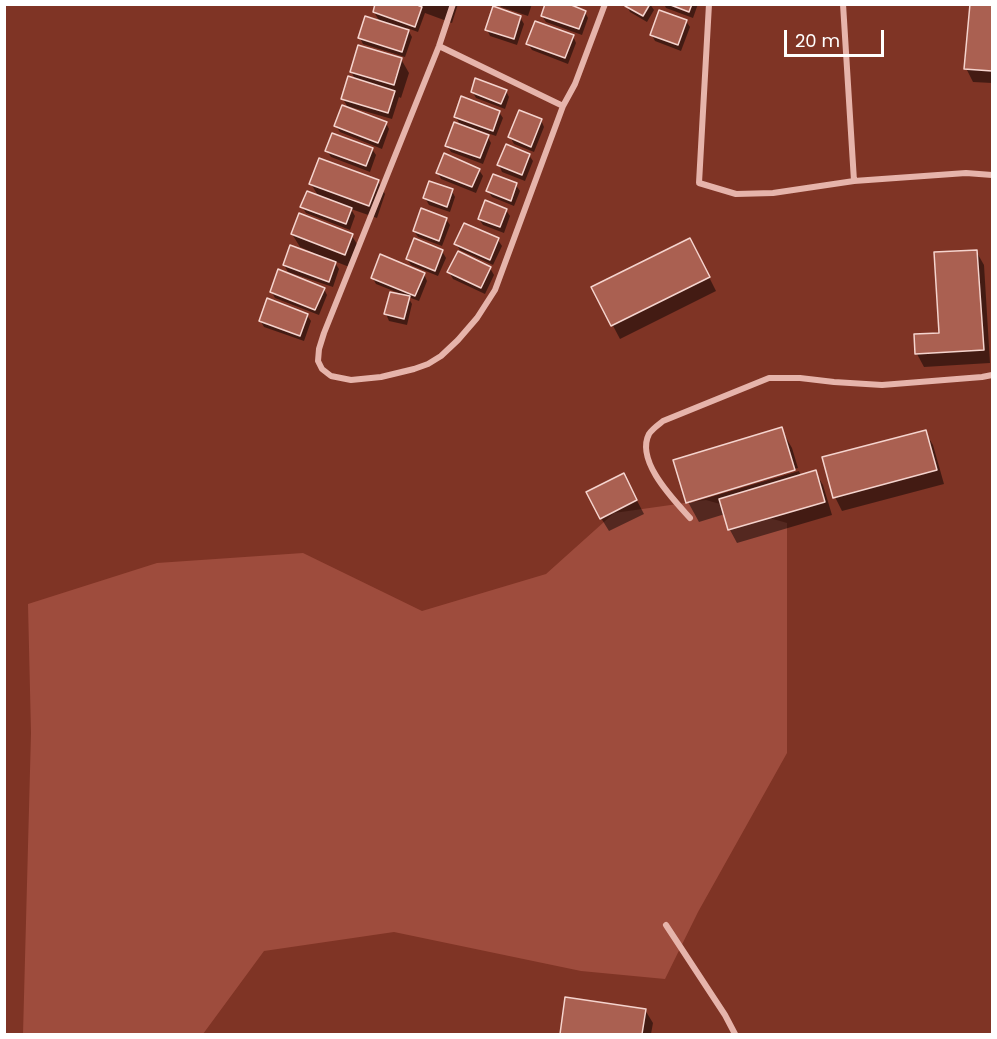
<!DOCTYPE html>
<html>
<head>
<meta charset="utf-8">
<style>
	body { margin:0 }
	#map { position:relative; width:997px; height:1039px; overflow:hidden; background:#7f3425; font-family:Poppins,sans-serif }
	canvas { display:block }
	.frame { position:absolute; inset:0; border:6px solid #fff; pointer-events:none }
	.scale { position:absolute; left:784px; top:30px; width:100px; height:27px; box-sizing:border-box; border:3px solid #fff; border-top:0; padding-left:8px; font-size:18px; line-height:21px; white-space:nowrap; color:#fff; -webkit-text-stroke:4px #7f3425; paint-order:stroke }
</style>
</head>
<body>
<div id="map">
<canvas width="997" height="1039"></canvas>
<div class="frame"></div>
<div class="scale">20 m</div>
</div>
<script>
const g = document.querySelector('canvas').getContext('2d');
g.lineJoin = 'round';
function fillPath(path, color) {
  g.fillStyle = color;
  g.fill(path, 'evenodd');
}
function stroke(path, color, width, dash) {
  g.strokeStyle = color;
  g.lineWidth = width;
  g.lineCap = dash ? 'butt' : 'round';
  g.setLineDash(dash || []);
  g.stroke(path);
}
fillPath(new Path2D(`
	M706,500L787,523V753L698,912L665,979L581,971L394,932L264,951L203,1034H23L31,733L28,604L157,563L303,553L422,611L546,574L614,513Z`), '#9e4c3d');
fillPath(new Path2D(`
	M377,4H458L452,23L425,13L418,32L407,28L412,37L405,57L363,44L360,38L380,22L374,12Z
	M499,4H532L528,16L501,7Z
	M627,4H650L654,10L647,22L630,12L627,6Z
	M664,4H698L693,18L666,8Z
	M972,4H992V83L973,82L966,68Z
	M585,12L588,18L582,35L546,22L542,16Z
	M520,17L524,24L517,45L490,36L487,29Z
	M686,21L690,27L681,51L655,41L652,35Z
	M573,36L576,43L568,64L532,50L528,44Z
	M401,59L409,73L401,98L399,97L392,119L347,106L343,99L356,80L351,72Z
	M472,91H506L509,97L505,109L476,98Z
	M499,112L503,118L496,136L469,127L468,129L488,137L491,143L483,164L451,152L447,146L461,127L456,117Z
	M541,120L544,127L534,152L514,144L510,137Z
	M386,123L389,129L382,149L340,132L336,126Z
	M372,149L376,155L370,172L331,157L327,151Z
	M529,155L533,161L525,181L502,172L499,165Z
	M479,170L483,176L476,193L441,179L438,173Z
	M378,181L385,194L377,218L351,209L355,216L350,230L306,213L302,207L319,197L311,184Z
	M516,185L520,191L514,206L492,197L488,191Z
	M452,191L455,197L450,212L429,205L425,198Z
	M506,210L510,216L504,233L483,225L479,219Z
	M446,219L450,225L442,246L418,237L414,231Z
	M292,234L352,236L360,249L352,268L334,261L339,269L333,287L288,272L284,265L314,255V253L300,247Z
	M498,240L502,246L493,265L460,250L456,244Z
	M442,251L446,258L438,276L411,265L407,259Z
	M976,251L984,265L990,363L924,367L917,354L915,336L940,334Z
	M458,253L490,268L494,275L485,294L453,279L449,272Z
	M697,253L716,291L620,339L593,288Z
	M424,274L427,281L419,301L408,297L412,304L407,325L389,321L386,314L401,294L376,284L372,277Z
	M324,289L327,295L319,315L275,298L271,291Z
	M307,315L311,321L304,341L264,327L260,320Z
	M781,429L792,448L798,468L690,500V503L799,471L801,476L815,472L823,485L832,515L737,543L730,530L725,514L699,522L688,502L675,461Z
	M925,432L933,445L944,484L842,511L835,497Z
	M631,489L644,514L609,531L601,518Z
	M567,999L645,1010L653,1023L651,1034H561Z`), '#0007');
const building = new Path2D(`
	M375,4H415L422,7L415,27L373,12Z
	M545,4H569L586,11L579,29L541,16Z
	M626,4H650L643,16L625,6Z
	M668,4H692L689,12Z
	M970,4H992V71L964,69Z
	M493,6L521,16L514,39L485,30Z
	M659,10L687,20L678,45L650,35Z
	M365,16L409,30L402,52L358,38Z
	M535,21L574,35L565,58L526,44Z
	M358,45L402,58L394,85L350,72Z
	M348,76L395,91L388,113L341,99Z
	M475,78L507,90L501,104L471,92Z
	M461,96L500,111L493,131L454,117Z
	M342,105L387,122L378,143L334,126Z
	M519,110L542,119L531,147L508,137Z
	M454,122L489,135L480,158L445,146Z
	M332,133L373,148L366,166L325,151Z
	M506,144L530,154L522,175L497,165Z
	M444,153L480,169L472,187L436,173Z
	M319,158L379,180L369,206L309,184Z
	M493,174L517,183L511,201L486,191Z
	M429,181L453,189L447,207L423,198Z
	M307,191L352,208L346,224L300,207Z
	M485,200L507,209L500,227L478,219Z
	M421,208L447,218L439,241L413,231Z
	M299,213L353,234L345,255L291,234Z
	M464,223L499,238L490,260L454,244Z
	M414,238L443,250L435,271L406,259Z
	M690,238L710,277L611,326L591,287Z
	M290,245L336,262L329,282L283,265Z
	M977,250L984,350L915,354L914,334L939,333L934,252Z
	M458,251L491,267L481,288L447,272Z
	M380,254L425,273L415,296L371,278Z
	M278,269L325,288L315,310L270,292Z
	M390,292L410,296L404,319L384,314Z
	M267,298L308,314L300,336L259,321Z
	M782,427L795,470L686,503L673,460Z
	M926,430L937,470L833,498L822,457Z
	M816,470L825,502L728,530L719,499Z
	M624,473L637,500L600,519L586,492Z
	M565,997L646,1009L642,1034H560Z`);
fillPath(building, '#aa6051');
stroke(building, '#f5d4ce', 1.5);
stroke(new Path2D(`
	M453,4L439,46L324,333L319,349L318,361L322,369L331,376L351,380L381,377L414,369L428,364L441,356L458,340L477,318L495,290L563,106L575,84L605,4
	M709,4L699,183L736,194L773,193L854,181L966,173L992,175
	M843,4L854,181
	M439,46L563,106
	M690,518C674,500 635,461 649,434C652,429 658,425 663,421L769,378H800L834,382L882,385L982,377L992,375
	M666,925L725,1015L735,1034`), '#e6b4ab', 6);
</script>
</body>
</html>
